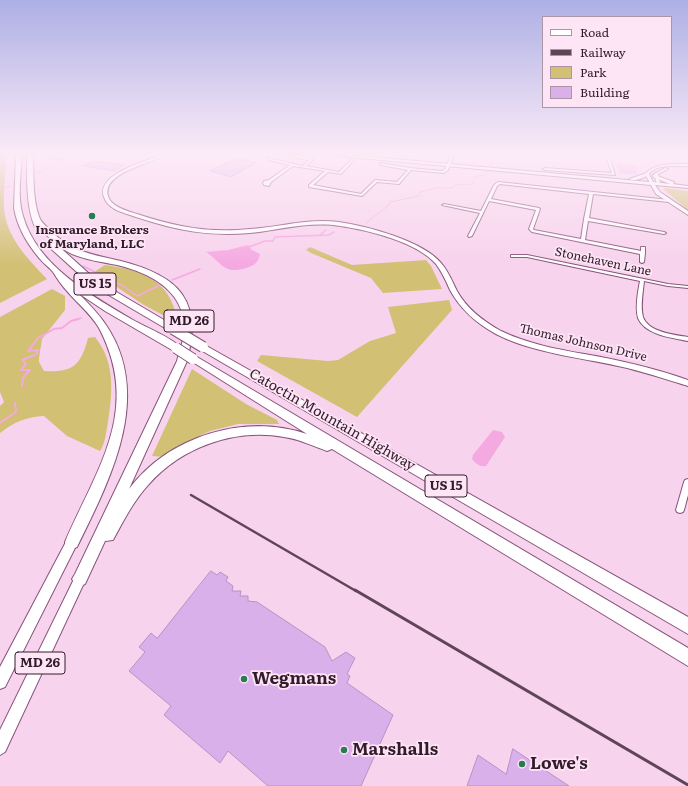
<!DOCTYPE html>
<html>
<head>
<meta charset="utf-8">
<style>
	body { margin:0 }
	#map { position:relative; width:688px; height:786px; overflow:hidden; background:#f8d3ed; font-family:Literata,serif }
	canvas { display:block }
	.legend { position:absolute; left:542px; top:16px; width:130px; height:92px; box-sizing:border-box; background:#fee5f6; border:1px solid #ac95a5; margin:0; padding:5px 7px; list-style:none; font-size:12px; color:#321c2c }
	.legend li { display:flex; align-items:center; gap:8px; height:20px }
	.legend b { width:20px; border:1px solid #ac95a5 }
</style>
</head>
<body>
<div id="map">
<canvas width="688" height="786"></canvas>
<ul class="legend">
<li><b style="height:5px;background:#fff"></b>Road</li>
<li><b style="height:5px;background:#5f4557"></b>Railway</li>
<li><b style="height:11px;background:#d2c074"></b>Park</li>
<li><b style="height:11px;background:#d9b0e9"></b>Building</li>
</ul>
</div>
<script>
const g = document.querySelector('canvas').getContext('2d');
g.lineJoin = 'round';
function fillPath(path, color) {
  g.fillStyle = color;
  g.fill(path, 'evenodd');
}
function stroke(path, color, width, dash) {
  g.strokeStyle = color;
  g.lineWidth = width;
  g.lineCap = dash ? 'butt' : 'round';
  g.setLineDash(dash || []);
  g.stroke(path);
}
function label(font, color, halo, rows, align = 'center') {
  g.font = font + ' Literata,serif';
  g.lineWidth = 3.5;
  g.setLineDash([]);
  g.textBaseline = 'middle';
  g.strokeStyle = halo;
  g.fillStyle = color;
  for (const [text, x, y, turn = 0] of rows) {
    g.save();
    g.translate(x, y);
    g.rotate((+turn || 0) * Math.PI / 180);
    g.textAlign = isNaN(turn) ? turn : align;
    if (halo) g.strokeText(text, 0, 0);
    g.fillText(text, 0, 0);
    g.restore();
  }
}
fillPath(new Path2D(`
	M0,155H6C6,173 3,190 4,208C6,237 28,259 47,279L0,303Z
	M665,188L688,191V210L663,189Z
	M310,247L352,265L426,260L431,266L442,289L383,293L371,278L311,253L306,250Z
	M105,265C134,269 162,276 173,305C175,311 178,317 178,323L144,305L94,272Z
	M52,289L65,296V310L42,339L39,358V362L44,371C73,373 81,365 88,338L95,337C117,364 112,397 107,428C105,438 105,443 100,451L67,436L44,416C26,417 14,422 0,433V406L4,402L0,392V317Z
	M449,300L452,310L357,417L257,361L261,355L328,361L338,360L370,341L396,333L388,307Z
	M192,369L246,404L277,420L279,424H238L210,431L189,441L166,457L152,456Z`), '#d2c074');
fillPath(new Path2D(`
	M618,163L638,166L636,175L619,173L616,164Z
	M248,245L252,250L260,254C258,263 255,265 246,268C224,275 222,263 206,252L228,250Z
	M493,430L502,432L505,437L486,466C480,467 476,464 472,459L473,455Z`), '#f5a9e1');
stroke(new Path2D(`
	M490,155L493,160L490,162L492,165
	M317,156H331
	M36,173L53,167
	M0,190L10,186
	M366,223C374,215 384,212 390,202L419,196L420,192L437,188H453L455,185L473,184L474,177L485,175L487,171`), '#f5a9e1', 1);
stroke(new Path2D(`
	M320,235L326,230
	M249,247L265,241H273L275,237L329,235L334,232
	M83,266L125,287L137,296L162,284
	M172,280L200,269
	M76,320L81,318`), '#f5a9e1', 1.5);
stroke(new Path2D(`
	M22,386L23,378L30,370H21L26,364L22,360L37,354L38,350L28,351L38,338L54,329L62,328L71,321L78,319
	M0,423L16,412L15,403`), '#f5a9e1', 2);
const building = new Path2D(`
	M45,155H74L63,160L45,158Z
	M238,158L256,163L231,177L210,171Z
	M94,161L124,165L114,171L83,166Z
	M211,571L217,575L220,572L228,577L226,581L233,586L232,591H241L240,596H248V601L257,602L325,647L332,661L346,652L355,658L347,674L350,676L347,683L393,715L361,786H268L228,751L220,763L164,715L171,706L129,671L145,652L139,647L151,633L157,638Z
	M513,749L569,786H467L478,755L506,774Z`);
fillPath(building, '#d9b0e9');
stroke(building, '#b891c7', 1);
const street = new Path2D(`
	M291,155L313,158V160L306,166L339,172L356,155H359L341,174L328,172L313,185L361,194L375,180L397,182L408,170L381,165H380V163L410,168L442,171L445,169L451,155H454L448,170L444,173L411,170L399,184L377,182L362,196L309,187V185L325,171L293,166L271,182L269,186L264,185L263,183L264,181L269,180L290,165L268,160V158L303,166L309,160L292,157H291Z
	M605,155H609L615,175L545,170L543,169L545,168L612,173Z
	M672,164H688V166C676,167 657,163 649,174L653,182L650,183L645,174C652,166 661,165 672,164Z
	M665,168L668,169L658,174L660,183L657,184L654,174Z
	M498,182L670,200V202H669L593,194L589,218L664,232L666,233L664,234L588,221L585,240L641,251V247H645V253L644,262L642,263L640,262V254L532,232L529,229L536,210L489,201L472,236L469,237L468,236L480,213L442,205L444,204L481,211L494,185ZM500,184L589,194L584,219L581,239L534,230L533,229L540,209L539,208L491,199L497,186Z
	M511,255H527L668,284L688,286V288L668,286L644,281C643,292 640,306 643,317C648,332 675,335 688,337V341C673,338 645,335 638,318C635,308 638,291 640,281L527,257H511Z
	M688,479V495L684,510L683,512L680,513L677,512L676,510L684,482L685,480Z`);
const secondary = new Path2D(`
	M160,155H165C152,164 102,172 108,196C111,207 128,211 137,214C177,227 208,233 250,229C280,227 309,218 339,222C367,226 423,241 441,263C448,271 452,281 457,291C467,309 483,321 501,331C532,346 568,351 601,357C631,363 660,370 688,380V386C665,379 642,371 618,366C578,357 533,353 496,334C476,323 461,310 450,290C446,281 442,272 436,264C417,242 368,230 340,226C309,221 280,230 250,233C209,237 175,230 136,217C125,213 108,210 104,197C96,173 146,162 160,155Z
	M336,155H350L649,182L651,181L654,182L670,184L653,177V175H655L674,182V183L673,184L688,186V188L655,185L660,192L688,211V215L656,194L651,185L338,156Z
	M647,173L649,174V175C643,178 635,182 629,179Z`);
const primary = new Path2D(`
	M72,537L76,538L78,542L76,546L5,687L0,689V667L68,538Z
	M80,573L84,575L86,579L84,583L5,752L0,755V730L76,575Z`);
const highway = new Path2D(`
	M16,155H22C21,174 17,197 23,216C37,266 92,296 133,320C145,327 173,338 181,348C195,299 159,275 117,265C102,262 86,260 72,254C59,248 49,238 39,227H35C26,207 27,178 27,155H33C34,175 32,200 40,219C42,223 48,228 52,232C72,252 95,255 121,261C179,276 203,300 187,361L129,489C169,436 244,413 307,434L188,359L193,356L197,357L688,648V666L332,449L327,451C313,446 299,439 284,437C235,428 182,447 149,484C134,500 124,520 113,540L105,541L85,584L80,586L75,584L72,579L75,574L177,361L180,349L176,351L172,350L105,311L78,293C88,303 98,313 106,325C154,396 110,480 77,547L72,549L67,547L65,542C97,468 142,410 99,328C91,314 77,303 67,291C61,285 57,278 53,272C49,267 44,264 40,259C28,245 17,227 14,208Z
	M48,242H54L96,280L176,327L178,329L176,331H170L90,284L48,246Z
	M203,344L688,617V634L199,349L198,347Z`);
stroke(street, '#88537b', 2);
stroke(secondary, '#88537b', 2);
stroke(primary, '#88537b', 2);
stroke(highway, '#88537b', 2);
fillPath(street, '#fff');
fillPath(secondary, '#fff');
fillPath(primary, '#fff');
fillPath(highway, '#fff');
stroke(new Path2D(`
	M191,495L356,591`), '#5f4557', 2.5);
stroke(new Path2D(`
	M355,590L688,785`), '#5f4557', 3);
const highwayBridge = new Path2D(`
	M173,329L203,347
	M176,348L193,359`);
stroke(highwayBridge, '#88537b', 12, []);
stroke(highwayBridge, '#fff', 10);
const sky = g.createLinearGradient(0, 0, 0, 265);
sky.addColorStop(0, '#adb0e5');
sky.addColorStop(0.58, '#fcebf7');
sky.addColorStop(1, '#fcebf700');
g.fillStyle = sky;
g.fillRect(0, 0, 688, 265);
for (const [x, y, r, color] of [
	[92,216,4,"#277d51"],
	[244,679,4,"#277d51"],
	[344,750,4,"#277d51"],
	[522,764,4,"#277d51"]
]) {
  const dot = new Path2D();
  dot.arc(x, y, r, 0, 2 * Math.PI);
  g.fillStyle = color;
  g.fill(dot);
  stroke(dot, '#fee5f6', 1.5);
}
label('bold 12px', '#321c2c', '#fee5f6', [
	["Insurance Brokers",92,230],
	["of Maryland, LLC",92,244]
]);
label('12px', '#321c2c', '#fee5f6', [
	["Stonehaven Lane",603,262,12],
	["Thomas Johnson Drive",583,343,13]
]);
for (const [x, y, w] of [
	[95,284,42],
	[189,321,50],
	[446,486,42],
	[40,663,50]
]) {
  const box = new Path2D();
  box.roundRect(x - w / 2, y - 11, w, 22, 3);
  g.fillStyle = '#fee5f6';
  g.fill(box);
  stroke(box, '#321c2c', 1);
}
label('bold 13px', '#321c2c', null, [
	["US 15",95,284],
	["MD 26",189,321],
	["US 15",446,486],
	["MD 26",40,663]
]);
label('14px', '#321c2c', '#fee5f6', [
	["Catoctin Mountain Highway",332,420,30]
]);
label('bold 17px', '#321c2c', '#fee5f6', [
	["Wegmans",252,679],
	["Marshalls",352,750],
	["Lowe's",530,764]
], 'left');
</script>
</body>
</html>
